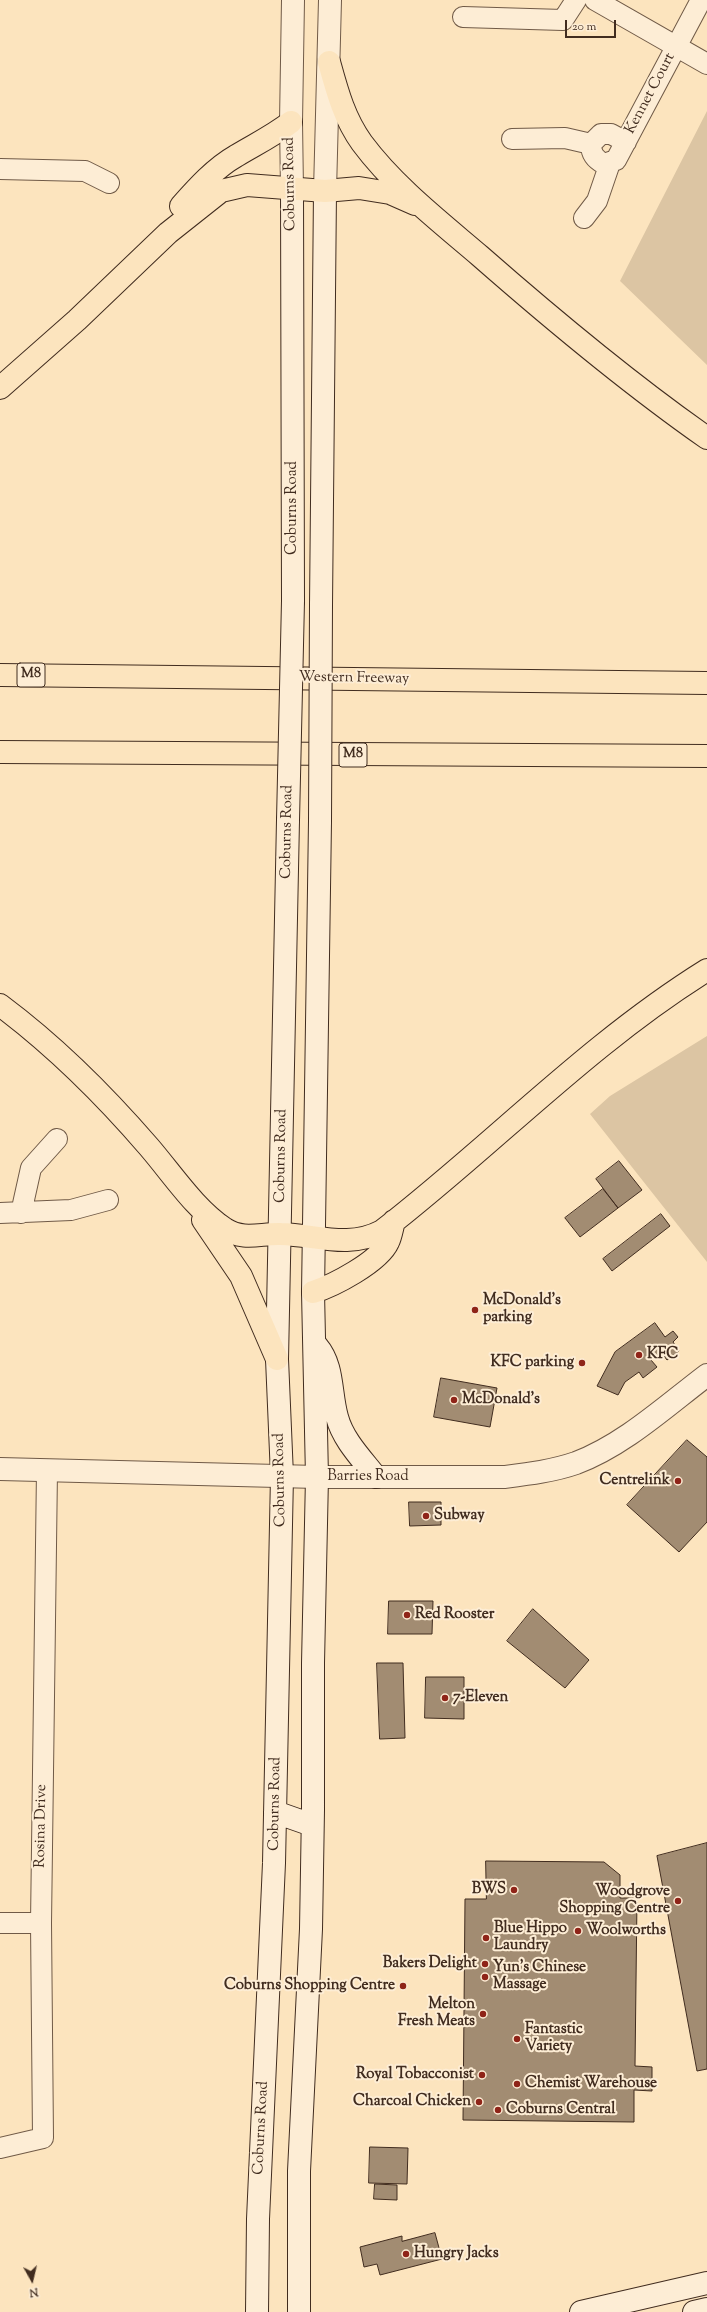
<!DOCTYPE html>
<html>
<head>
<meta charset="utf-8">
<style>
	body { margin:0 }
	#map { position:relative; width:707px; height:2312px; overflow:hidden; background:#fce4be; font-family:"Sorts Mill Goudy",serif }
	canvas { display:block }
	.north { position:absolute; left:12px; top:2260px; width:40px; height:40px; -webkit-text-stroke:3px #fdedd5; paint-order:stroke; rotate:172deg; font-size:11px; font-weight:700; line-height:16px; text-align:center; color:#412c1f }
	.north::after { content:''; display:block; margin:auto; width:14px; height:18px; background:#412c1f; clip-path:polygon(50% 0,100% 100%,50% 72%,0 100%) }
	.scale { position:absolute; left:565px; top:20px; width:51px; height:18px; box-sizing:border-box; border:2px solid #412c1f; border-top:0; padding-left:5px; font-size:12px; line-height:14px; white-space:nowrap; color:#412c1f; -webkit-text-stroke:3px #fdedd5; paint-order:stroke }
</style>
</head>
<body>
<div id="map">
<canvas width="707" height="2312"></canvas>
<div class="north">N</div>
<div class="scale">20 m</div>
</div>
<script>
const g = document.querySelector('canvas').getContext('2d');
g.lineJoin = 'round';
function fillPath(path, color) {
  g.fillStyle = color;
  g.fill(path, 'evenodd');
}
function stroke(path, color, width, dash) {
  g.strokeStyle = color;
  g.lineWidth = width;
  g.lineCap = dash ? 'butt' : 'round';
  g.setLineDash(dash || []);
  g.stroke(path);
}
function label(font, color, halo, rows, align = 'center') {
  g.font = font + ' "Sorts Mill Goudy",serif';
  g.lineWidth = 4;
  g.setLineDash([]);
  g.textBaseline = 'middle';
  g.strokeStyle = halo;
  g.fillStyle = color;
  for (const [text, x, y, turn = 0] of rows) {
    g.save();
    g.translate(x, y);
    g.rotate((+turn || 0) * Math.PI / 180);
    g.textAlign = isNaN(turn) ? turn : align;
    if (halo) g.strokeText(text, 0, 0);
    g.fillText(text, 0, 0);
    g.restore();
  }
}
fillPath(new Path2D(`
	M707,111V365L620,281Z
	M707,1036V1262L590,1114L610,1096Z`), '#dcc5a3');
const building = new Path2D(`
	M619,1161L642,1190L618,1208L596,1179Z
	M603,1189L618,1208L580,1237L565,1218Z
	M661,1214L670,1226L612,1271L603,1259Z
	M655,1323L665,1337L673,1331L678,1337L673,1342L679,1351L667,1360L661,1352L651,1360L657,1367L643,1378L639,1372L625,1382L618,1395L597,1386L615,1352Z
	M441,1378L497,1388L490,1427L434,1417Z
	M687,1440L707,1457V1522L679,1552L627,1505Z
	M409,1502H441V1525L410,1526Z
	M389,1601H433L432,1634H388Z
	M533,1609L589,1660L565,1688L507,1641Z
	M377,1663H403L405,1738L380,1739Z
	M426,1677H464V1719L425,1718Z
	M707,1843V2069L697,2071L657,1856Z
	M486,1861L604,1862L620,1875V1898H637L635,2066L652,2067V2091L634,2090V2122L463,2120L465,1899H486Z
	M370,2147L408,2148L407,2184L369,2183Z
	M375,2184L397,2185V2200L374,2199Z
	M435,2233L442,2259L380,2275L377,2264L364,2267L360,2247L402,2236V2241Z`);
fillPath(building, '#a28c72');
stroke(building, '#412c1f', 1);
const minor = new Path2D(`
	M595,0L707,64
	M463,17L563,20L576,0
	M512,139L565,138L591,144
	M626,142L611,134H601L591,144C591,154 595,159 604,164L616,160L701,0
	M0,169L85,171L109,183
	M584,218L597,201L610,163
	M0,1213L71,1210L108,1200
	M21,1213L31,1168L57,1139
	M0,1923H41
	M0,2148L43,2138L41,1923L47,1470`);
const tertiary = new Path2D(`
	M292,190L291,122L293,0
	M325,191L330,0
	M0,1469L317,1477H504C528,1474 553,1471 576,1463C624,1445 666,1406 707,1375`);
const secondary = new Path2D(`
	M292,190L293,601
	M321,605L325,191
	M317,1346C334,1366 330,1393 337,1417C343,1440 362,1459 376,1477
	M275,1812L312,1825
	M257,2312L258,2219L274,1863L282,1476L277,1359L288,820
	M299,2312V2171L311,1929L313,1810V1663L317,1477L313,1292L320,821
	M581,2312L707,2283
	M694,2312L707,2309`);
const motorway = new Path2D(`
	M329,62C337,91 344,118 362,143C394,186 439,221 480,256C553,320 627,382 707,438
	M181,206C197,188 215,168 236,156C254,145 273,136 291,122
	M0,388L77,320L168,233L221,191L247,185L325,191L359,188L390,193L415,204
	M0,675L707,683
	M0,752L707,756
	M0,1005C55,1046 105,1096 149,1147C173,1175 195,1209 225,1229C244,1241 261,1233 281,1234C317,1235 348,1249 382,1231C492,1146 588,1044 707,970
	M203,1220L241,1276L277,1359
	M313,1292C333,1286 379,1262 388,1242C391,1236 392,1228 394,1221`);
stroke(minor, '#705a47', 22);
stroke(tertiary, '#705a47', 24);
stroke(secondary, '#412c1f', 24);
stroke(motorway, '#412c1f', 24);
stroke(minor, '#fdedd5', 20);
stroke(tertiary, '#fdedd5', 22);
stroke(secondary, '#fdedd5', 22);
stroke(motorway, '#fce4be', 22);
const secondaryBridge = new Path2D(`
	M288,820L293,601
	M320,821L321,605`);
stroke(secondaryBridge, '#412c1f', 24, []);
stroke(secondaryBridge, '#fdedd5', 22);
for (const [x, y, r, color] of [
	[475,1310,4,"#8f2418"],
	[639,1355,4,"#8f2418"],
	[582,1363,4,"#8f2418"],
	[454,1400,4,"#8f2418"],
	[678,1481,4,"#8f2418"],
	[426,1516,4,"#8f2418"],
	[407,1615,4,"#8f2418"],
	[445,1698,4,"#8f2418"],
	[514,1890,4,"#8f2418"],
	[678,1901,4,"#8f2418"],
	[578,1931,4,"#8f2418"],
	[486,1938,4,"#8f2418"],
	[485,1964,4,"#8f2418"],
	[485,1977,4,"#8f2418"],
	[403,1986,4,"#8f2418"],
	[483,2014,4,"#8f2418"],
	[517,2039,4,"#8f2418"],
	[482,2075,4,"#8f2418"],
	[517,2084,4,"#8f2418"],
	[479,2102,4,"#8f2418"],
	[498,2110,4,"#8f2418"],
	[406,2254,4,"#8f2418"]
]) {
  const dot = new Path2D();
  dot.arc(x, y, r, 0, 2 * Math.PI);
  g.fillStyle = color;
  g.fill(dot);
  stroke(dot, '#fdedd5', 1.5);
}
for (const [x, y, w] of [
	[31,675,28],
	[353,755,28]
]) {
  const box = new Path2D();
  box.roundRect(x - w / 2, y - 12, w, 24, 3);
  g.fillStyle = '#fdedd5';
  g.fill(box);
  stroke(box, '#412c1f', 1);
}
label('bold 14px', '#412c1f', null, [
	["M8",31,675],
	["M8",353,755]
]);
label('15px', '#412c1f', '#fdedd5', [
	["Kennet Court",651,94,-62],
	["Coburns Road",291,184,-91],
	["Coburns Road",293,508,-90],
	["Western Freeway",354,679,1],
	["Coburns Road",288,832,-89],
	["Coburns Road",282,1156,-89],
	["Barries Road",368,1477],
	["Coburns Road",281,1480,-91],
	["Coburns Road",276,1804,-89],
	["Rosina Drive",42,1826,-89],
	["Coburns Road",262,2128,-87]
]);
label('bold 15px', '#412c1f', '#fdedd5', [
	["McDonald's",483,1301],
	["parking",483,1318],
	["KFC",647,1355],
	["KFC parking",574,1363,"right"],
	["McDonald's",462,1400],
	["Centrelink",670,1481,"right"],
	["Subway",434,1516],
	["Red Rooster",415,1615],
	["7-Eleven",453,1698],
	["BWS",506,1890,"right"],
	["Woodgrove",670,1892,"right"],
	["Shopping Centre",670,1909,"right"],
	["Blue Hippo",494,1929],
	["Laundry",494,1946],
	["Woolworths",586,1931],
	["Bakers Delight",477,1964,"right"],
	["Yun's Chinese",493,1968],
	["Massage",493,1985],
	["Coburns Shopping Centre",395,1986,"right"],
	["Melton",475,2005,"right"],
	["Fresh Meats",475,2022,"right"],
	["Fantastic",525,2030],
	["Variety",525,2047],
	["Royal Tobacconist",474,2075,"right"],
	["Chemist Warehouse",525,2084],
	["Charcoal Chicken",471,2102,"right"],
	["Coburns Central",506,2110],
	["Hungry Jacks",414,2254]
], 'left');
</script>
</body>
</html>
